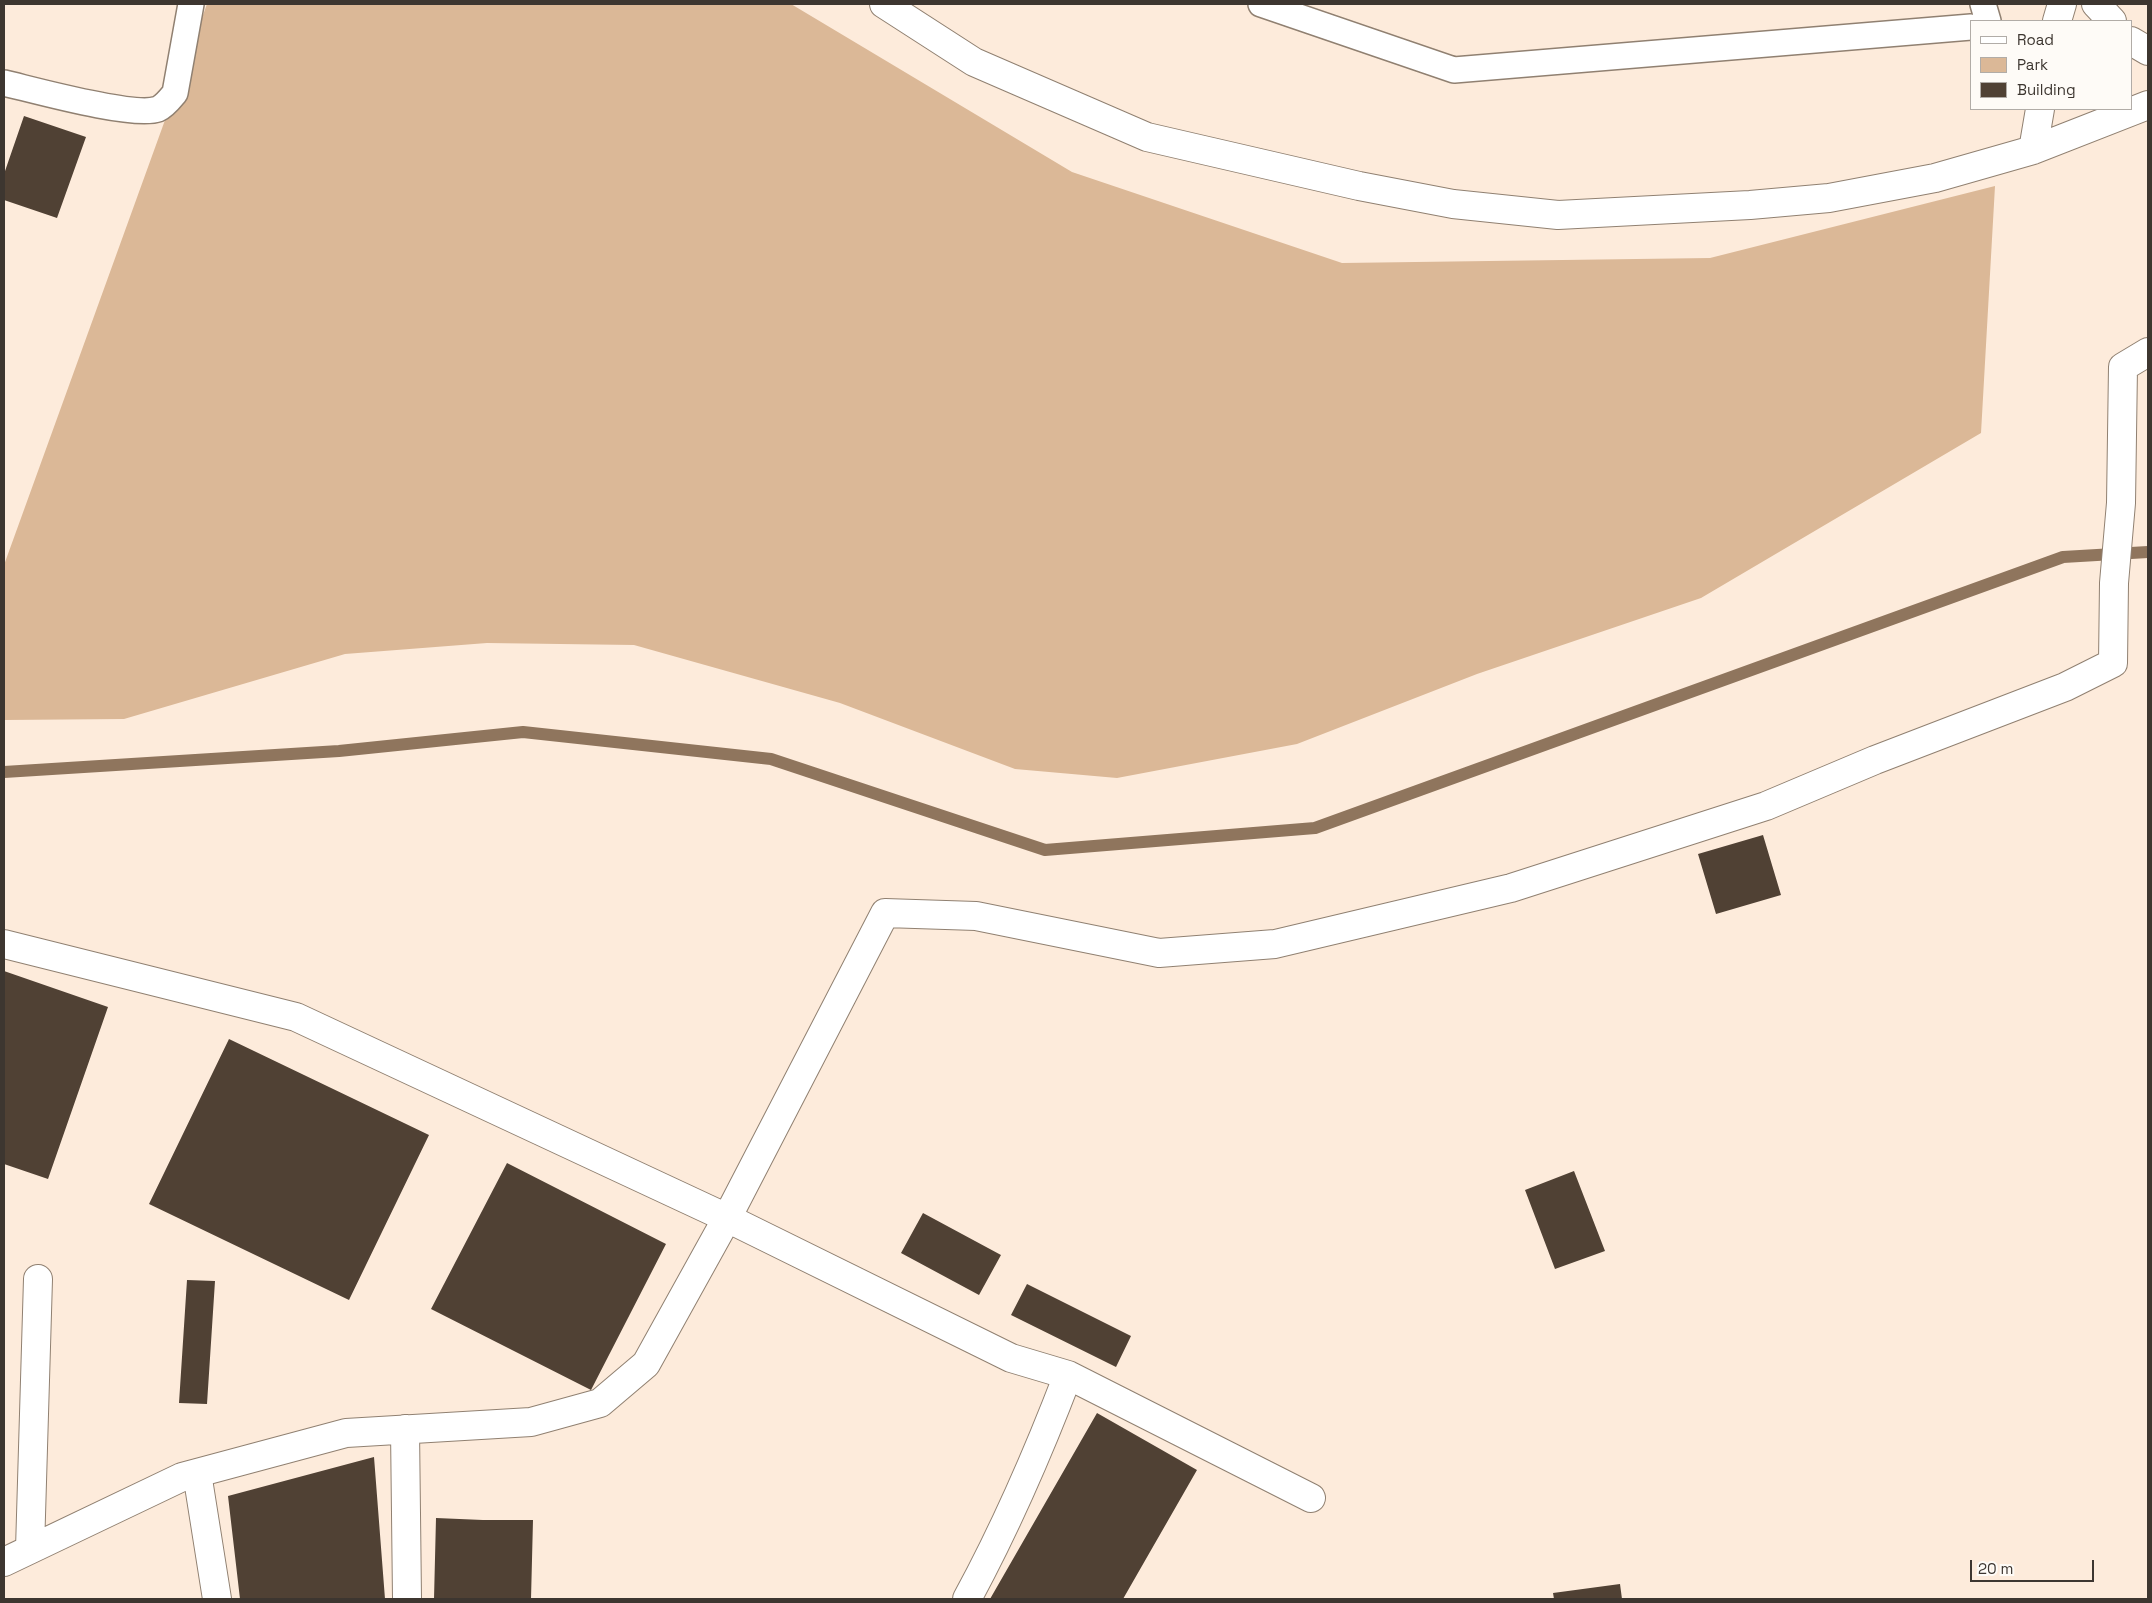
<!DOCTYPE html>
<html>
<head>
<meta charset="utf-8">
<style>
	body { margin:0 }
	#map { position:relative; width:2152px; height:1603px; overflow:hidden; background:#fdebdb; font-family:"Space Grotesk",sans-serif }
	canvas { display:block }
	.frame { position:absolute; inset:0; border:5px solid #3d3630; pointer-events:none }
	.legend { position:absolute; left:1970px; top:20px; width:162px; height:90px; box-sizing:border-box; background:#fefbf7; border:1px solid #b1aca7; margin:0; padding:6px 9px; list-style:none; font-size:15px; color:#3d3630 }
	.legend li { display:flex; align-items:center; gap:10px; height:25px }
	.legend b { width:25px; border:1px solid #b1aca7 }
	.scale { position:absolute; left:1970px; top:1560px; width:124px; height:22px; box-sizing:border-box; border:2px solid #3d3630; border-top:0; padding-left:6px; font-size:15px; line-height:18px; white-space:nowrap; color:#3d3630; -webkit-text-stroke:4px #fefbf7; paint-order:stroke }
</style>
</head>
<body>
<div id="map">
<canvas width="2152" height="1603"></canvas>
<div class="frame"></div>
<ul class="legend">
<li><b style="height:6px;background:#fff"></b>Road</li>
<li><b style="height:14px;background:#dbb897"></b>Park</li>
<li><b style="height:14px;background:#504134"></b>Building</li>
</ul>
<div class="scale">20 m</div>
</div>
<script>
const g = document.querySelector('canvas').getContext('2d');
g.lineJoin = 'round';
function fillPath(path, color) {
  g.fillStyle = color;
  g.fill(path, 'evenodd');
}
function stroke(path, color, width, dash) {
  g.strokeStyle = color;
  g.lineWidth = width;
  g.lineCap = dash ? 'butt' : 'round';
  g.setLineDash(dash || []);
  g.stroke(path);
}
fillPath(new Path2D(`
	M207,4H791L1072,172L1342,263L1710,258L1995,186L1981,433L1701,598L1477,674L1297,744L1117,778L1015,769L840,703L634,645L487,643L345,654L124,719L4,720V565Z`), '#dbb897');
stroke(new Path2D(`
	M4,772L339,751L523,732L771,759L1045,850L1315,828L2063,557L2148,552`), '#8f755d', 12);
fillPath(new Path2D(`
	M24,116L86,137L57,218L4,200V174Z
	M1763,835L1781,895L1716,914L1698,854Z
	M4,971L108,1007L48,1179L4,1164Z
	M229,1039L429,1135L349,1300L149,1204Z
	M507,1163L666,1244L591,1390L431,1309Z
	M1574,1171L1605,1251L1555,1269L1525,1190Z
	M923,1213L1001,1255L979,1295L901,1253Z
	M187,1280L215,1281L207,1404L179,1403Z
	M1027,1284L1131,1336L1116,1367L1011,1315Z
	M1097,1413L1197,1470L1123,1599H990Z
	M374,1457L385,1599H240L228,1496Z
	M436,1518L483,1520H533L531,1599H434Z
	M1620,1584L1622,1599H1554L1553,1593Z`), '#504134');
const service = new Path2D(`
	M1261,4L1454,70L1971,27
	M1983,4L1988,21
	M4,83C34,90 134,118 158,109C165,106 170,99 175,93L191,4`);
const minor = new Path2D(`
	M4,944L296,1017L727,1218L1011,1358L1068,1375C1039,1451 1006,1527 967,1599
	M1068,1375L1311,1498
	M405,1429L407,1599
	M197,1473L217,1599
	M30,1549L38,1279
	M4,1562L182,1477L346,1433L531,1422L600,1403L646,1364L727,1218L885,913L976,916L1159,953L1275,944L1511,888L1766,806L1875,760L2065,687L2113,663L2114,583L2121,503L2123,367L2148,352`);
const tertiary = new Path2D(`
	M884,4L974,62L1147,137L1359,186L1453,204L1558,215L1750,205L1829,198L1935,178L2033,150L2148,105
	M2096,4L2112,21
	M2057,21L2062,4
	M2131,41L2148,51
	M2033,150L2040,109`);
stroke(service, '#908071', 28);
stroke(minor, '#908071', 30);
stroke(tertiary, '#908071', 30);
stroke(service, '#fff', 25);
stroke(minor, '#fff', 28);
stroke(tertiary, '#fff', 28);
</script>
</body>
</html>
